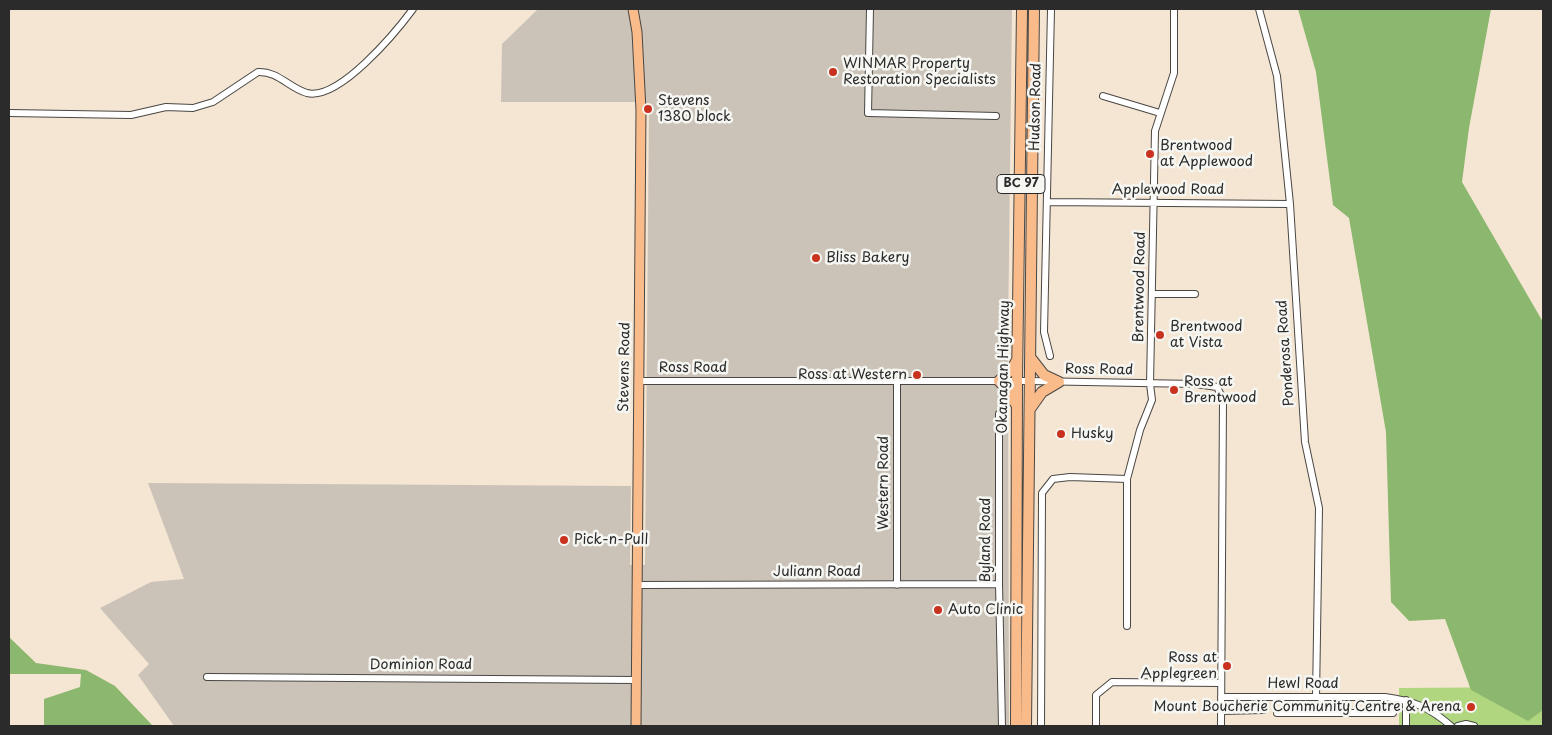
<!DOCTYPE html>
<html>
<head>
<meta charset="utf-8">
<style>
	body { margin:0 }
	#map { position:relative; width:1552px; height:735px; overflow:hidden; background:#f5e6d3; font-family:"Playpen Sans",sans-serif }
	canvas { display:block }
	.frame { position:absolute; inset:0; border:10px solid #2b2b2b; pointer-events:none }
</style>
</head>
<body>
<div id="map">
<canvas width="1552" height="735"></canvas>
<div class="frame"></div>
</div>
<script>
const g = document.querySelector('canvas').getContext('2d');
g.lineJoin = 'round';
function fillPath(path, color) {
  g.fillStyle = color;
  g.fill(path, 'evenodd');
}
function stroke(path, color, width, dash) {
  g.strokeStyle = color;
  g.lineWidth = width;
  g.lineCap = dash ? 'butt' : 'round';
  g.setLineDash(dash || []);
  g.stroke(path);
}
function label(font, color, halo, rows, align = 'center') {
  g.font = font + ' "Playpen Sans",sans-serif';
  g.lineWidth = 5;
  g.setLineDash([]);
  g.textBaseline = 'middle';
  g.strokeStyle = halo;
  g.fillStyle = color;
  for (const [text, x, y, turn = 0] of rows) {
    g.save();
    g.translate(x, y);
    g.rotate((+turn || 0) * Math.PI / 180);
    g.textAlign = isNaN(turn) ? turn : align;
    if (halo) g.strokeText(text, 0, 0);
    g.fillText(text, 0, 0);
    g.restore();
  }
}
fillPath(new Path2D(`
	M538,9H1012L1008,336L1009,726H174L138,675L149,664L100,608L151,582L184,579L148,483L631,486L630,565H645L649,105L634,102H501L502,44Z`), '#cbc3b8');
fillPath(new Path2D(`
	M1543,687V726H1399V688Z`), '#b0d680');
fillPath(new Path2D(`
	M1298,9H1491L1469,128L1462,182L1543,322V710L1528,721L1471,690L1445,619L1409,621L1391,602L1386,432L1349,218L1333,205L1316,72Z
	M9,637L36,663L86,670L115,686L153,726H44V699L80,687L81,674H9Z`), '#8cb76e');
const minor = new Path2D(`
	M870,9L868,113L996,116
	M1259,9L1277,76L1290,204L1305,442L1319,508L1316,697
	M1103,96L1160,113
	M9,113L131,115L166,107L193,108L213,102L258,72C278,71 289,88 307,93C339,101 396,32 413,9
	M1047,202L1290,204
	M1152,294H1195
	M1050,356L1044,332L1051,9
	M639,381H1030L1196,384L1217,387L1223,399L1221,726
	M999,414V584L1002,726
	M636,585L999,584
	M897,585V381
	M1127,626V479L1140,430L1152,400L1150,384L1155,131L1174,73V9
	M207,677L636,680
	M1221,697H1385C1414,701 1429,707 1451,726
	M1321,697L1323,713
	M1221,711L1263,710
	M1277,713H1393
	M1041,726L1042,493L1053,479L1070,477L1127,479
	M1096,726V695L1112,682L1220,683
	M1406,726V700
	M1458,726L1466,724L1474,726`);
const major = new Path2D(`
	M633,9L637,32L641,110L636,726`);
const highway = new Path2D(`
	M1030,357L1044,375L1059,382
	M1015,403L1009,391L999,381L1012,369L1017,360
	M1030,409L1042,392L1059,382
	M1016,726L1017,381L1022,9
	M1026,726L1034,9`);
stroke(minor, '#494744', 8);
stroke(major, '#494744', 11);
stroke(highway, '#494744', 12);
stroke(minor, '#fff', 6);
stroke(major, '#fabb8b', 9);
stroke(highway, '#fabb8b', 10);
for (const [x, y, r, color] of [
	[833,72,5,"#c8321e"],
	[648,109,5,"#c8321e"],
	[1150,154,5,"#c8321e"],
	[816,258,5,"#c8321e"],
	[1160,335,5,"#c8321e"],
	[917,375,5,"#c8321e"],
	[1174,390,5,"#c8321e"],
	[1061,434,5,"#c8321e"],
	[564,540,5,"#c8321e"],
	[938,610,5,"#c8321e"],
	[1227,666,5,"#c8321e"],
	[1471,707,5,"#c8321e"]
]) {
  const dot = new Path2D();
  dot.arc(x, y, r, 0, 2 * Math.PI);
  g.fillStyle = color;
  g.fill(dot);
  stroke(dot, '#f6f6f2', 2);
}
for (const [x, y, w] of [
	[1021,184,48]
]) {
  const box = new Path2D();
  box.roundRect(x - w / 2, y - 9.5, w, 19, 4);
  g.fillStyle = '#f6f6f2';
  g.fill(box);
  stroke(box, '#2b2b2b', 1);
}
label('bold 12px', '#2b2b2b', null, [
	["BC 97",1021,184]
]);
label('14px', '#2b2b2b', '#f6f6f2', [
	["WINMAR Property",843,64],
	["Restoration Specialists",843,80],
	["Stevens",658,101],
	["1380 block",658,117],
	["Brentwood",1160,146],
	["at Applewood",1160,162],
	["Bliss Bakery",826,258],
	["Brentwood",1170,327],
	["at Vista",1170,343],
	["Ross at Western",907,375,"right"],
	["Ross at",1184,382],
	["Brentwood",1184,398],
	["Husky",1071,434],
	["Pick-n-Pull",574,540],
	["Auto Clinic",948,610],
	["Ross at",1217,658,"right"],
	["Applegreen",1217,674,"right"],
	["Mount Boucherie Community Centre & Arena",1461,707,"right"]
], 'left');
label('14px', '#2b2b2b', '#f6f6f2', [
	["Hudson Road",1036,107,-89],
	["Applewood Road",1168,190],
	["Brentwood Road",1140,287,-89],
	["Ponderosa Road",1286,353,-94],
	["Stevens Road",625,367,-89],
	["Okanagan Highway",1004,367,-89],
	["Ross Road",693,368],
	["Ross Road",1099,370,1],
	["Western Road",884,483,-90],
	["Byland Road",986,540,-90],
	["Juliann Road",817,572],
	["Dominion Road",421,665],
	["Hewl Road",1303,684]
]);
</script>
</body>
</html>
